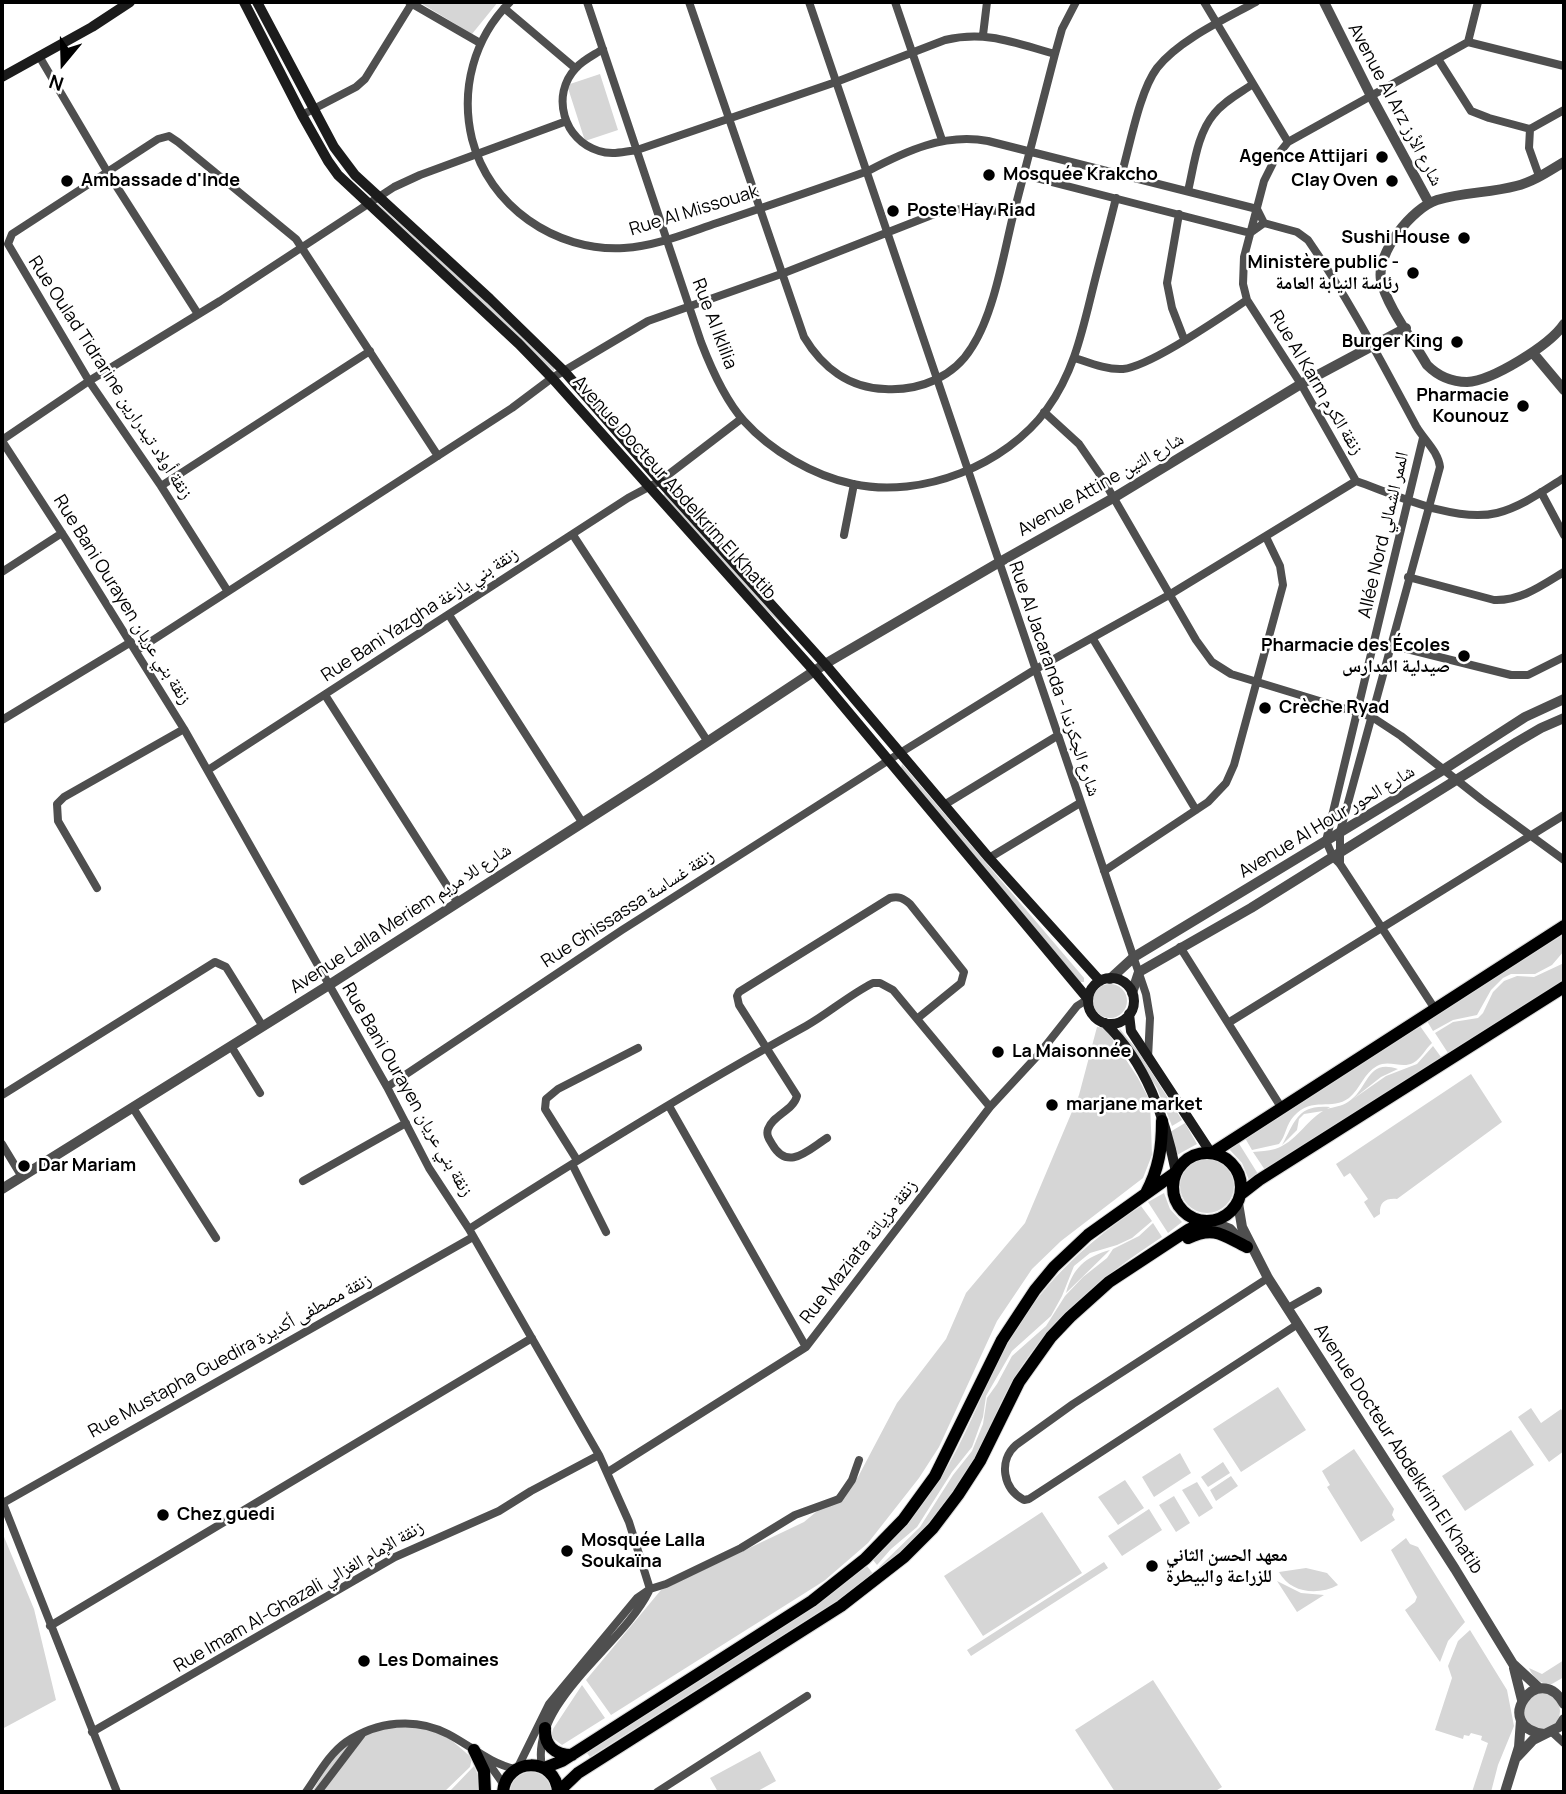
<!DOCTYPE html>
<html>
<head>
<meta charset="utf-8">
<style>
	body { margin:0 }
	#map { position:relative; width:1566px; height:1794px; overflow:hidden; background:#fff; font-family:Manrope,sans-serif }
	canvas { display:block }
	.frame { position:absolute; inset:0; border:4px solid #000; pointer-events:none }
	.north { position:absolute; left:28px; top:28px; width:70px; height:70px; -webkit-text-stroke:5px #fff; paint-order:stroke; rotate:199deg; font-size:19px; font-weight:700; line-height:28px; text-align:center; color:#000 }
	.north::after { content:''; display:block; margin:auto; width:24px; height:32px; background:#000; clip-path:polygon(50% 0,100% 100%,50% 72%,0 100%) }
</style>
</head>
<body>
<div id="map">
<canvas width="1566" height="1794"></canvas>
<div class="frame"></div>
<div class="north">N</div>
</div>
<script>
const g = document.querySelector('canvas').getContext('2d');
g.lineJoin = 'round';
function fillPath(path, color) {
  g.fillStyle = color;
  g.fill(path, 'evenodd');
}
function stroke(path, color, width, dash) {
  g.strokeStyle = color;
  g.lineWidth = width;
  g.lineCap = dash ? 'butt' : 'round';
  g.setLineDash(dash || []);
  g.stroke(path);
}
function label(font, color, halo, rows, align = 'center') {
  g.font = font + ' Manrope,"Noto Naskh Arabic",sans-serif';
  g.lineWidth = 5;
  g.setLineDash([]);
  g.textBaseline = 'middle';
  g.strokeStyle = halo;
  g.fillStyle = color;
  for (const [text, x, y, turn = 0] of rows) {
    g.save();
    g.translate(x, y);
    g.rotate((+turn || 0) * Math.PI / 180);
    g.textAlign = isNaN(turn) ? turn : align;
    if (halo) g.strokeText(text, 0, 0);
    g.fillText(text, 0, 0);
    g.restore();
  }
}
fillPath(new Path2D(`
	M419,2H498L472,34Z
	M600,74L618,130L585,141L567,85Z
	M377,203L476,292L554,368V372L376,204Z
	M665,493L795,637L768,612L663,496Z
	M902,764L1084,978V982H1080L901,768Z
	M1564,934V951L1552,965L1535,974H1511L1503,978L1491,990L1477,1015L1453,1020L1433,1031L1427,1021Z
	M1564,963V980L1448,1053L1435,1033L1453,1022L1478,1018L1483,1013L1493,992L1504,981L1517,976L1534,977Z
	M1093 1001a17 17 0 1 1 34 0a17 17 0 1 1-34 0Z
	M1420,1026L1432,1043C1425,1049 1422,1058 1413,1063C1401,1069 1389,1059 1377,1066C1364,1073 1360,1089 1349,1098C1332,1111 1312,1096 1294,1116C1286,1124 1286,1136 1279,1144L1252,1150L1245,1138Z
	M1097,1027L1104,1028L1109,1034L1138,1078L1150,1101L1152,1155L1143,1178L1061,1241L1032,1269L997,1321L939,1447L919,1478L868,1543L824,1581L611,1715L586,1680L661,1590L804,1522L858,1477L897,1403L946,1339L966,1293L1025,1223L1079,1095Z
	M1120,1029L1138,1051L1182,1120L1172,1126L1157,1088L1119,1030Z
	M1433,1046L1441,1057L1265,1170L1253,1152C1260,1151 1268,1151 1275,1149C1295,1143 1306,1121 1323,1111L1304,1114L1299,1119L1297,1130L1282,1145C1295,1122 1297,1104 1330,1107L1327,1109C1333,1107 1343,1106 1348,1102C1369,1089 1366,1058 1398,1069L1381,1077L1353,1099L1386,1076L1417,1064Z
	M1471,1074L1502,1122L1397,1199C1386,1198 1379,1202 1380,1214L1374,1218L1364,1202L1368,1199L1350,1173L1344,1177L1336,1164Z
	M1185,1123L1197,1144L1177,1155L1170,1132Z
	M1238,1142L1258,1174L1249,1180L1242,1163L1229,1149Z
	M1180 1186a27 27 0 1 1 54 0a27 27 0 1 1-54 0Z
	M1164,1193L1170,1209L1182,1222L1168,1233L1148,1202Z
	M1141,1206L1152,1221L1132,1238L1117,1245L1090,1253L1074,1266L1062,1296L1051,1316L1012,1351L986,1396L983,1417L972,1447L952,1472L917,1527L891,1549L877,1565L873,1560C906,1527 936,1491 957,1449C977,1410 993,1367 1016,1329C1048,1278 1091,1239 1141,1206Z
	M1153,1223L1162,1237C1104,1275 1053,1316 1016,1375C999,1402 989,1433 973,1461C949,1502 917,1539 881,1570L879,1567L920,1527L953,1475L972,1451L983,1424L987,1398L997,1384L1012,1356L1046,1326L1065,1296L1083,1277L1107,1258L1113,1249L1139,1236Z
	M1110,1250L1066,1293C1073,1268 1085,1257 1110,1250Z
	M1278,1387L1306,1430L1241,1472L1213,1429Z
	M1531,1408L1541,1423L1561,1409L1564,1414V1451L1549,1462L1518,1417Z
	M1511,1430L1534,1465L1465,1511L1442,1476Z
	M1354,1449L1394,1509L1392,1515L1395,1520L1361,1542L1327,1487L1330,1485L1322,1471Z
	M1180,1453L1191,1473L1154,1497L1142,1477Z
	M1223,1462L1230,1473L1208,1487L1201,1477Z
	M1231,1476L1238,1486L1216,1501L1210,1490Z
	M1125,1480L1144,1508L1118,1525L1098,1497Z
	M1197,1482L1213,1508L1199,1517L1182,1490Z
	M1174,1496L1190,1523L1176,1532L1159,1505Z
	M1149,1509L1162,1530L1122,1556L1108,1536Z
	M1042,1512L1082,1573L983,1636L944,1576Z
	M2,1532L34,1609L56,1700L2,1729Z
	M1406,1538L1410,1544L1418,1547L1465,1622L1448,1641L1440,1662L1405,1610L1415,1602L1417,1597L1391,1550Z
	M1104,1562L1108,1568L971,1656L967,1650Z
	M867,1566L874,1575L849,1593L590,1757L586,1752L810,1609Z
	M1306,1568L1327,1573L1338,1585C1318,1596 1290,1593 1279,1572Z
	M1277,1581L1301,1593L1324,1595L1297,1612Z
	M1470,1630L1507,1690L1514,1726L1498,1765L1491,1792H1472L1488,1743L1481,1740L1482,1736L1471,1733L1469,1736L1464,1735L1463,1739L1435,1730L1452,1678L1448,1666L1458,1641Z
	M1564,1660V1677L1550,1685C1540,1683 1533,1678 1529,1668L1542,1674Z
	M1153,1680L1222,1787L1214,1792H1115L1075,1730Z
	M582,1685L605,1718L562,1745L551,1737L553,1729Z
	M1524 1711a18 18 0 1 1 36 0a18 18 0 1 1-36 0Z
	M422,1726L450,1739L472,1758L470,1767L444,1792H312L330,1762L347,1745L380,1727Z
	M760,1751L776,1781L756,1792H718L710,1778Z
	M474,1766L480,1780L479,1792H449Z
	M531,1771C544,1774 549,1779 552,1792H510C511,1779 519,1774 531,1771Z`), '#d6d6d6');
const primary = new Path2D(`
	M1212,1153L1564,926
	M1173 1187a34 34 0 1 1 68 0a34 34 0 1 1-68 0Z
	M1146,1193C1159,1169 1162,1147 1162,1121
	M1241,1194L1259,1180L1564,987
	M1188,1238C1215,1225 1224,1236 1247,1247
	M545,1728C544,1745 554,1755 572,1755
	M474,1750L484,1771L485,1792
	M544,1768L562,1761L812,1601L865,1559L903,1520L935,1476L1002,1340L1035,1290L1054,1267L1088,1235L1175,1173
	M503,1792C506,1757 556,1756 558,1792
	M558,1792L578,1773L841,1606L904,1557L933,1528L958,1495L980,1461L1019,1382L1051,1337L1070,1317L1109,1282L1188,1230L1207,1221`);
stroke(primary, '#dbdbdb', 14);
stroke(new Path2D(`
	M409,2L480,43
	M510,2C474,38 460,89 472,139C489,206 555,252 624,248C656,246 687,233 717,223C767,206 818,189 868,171C906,151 944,133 988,141L1257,209L1264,223
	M587,2L701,342C711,368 725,400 744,421C771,451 814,476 853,484C922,499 1006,465 1047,409C1072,375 1081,337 1091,296C1099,263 1108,231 1116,198
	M689,2L804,337C822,367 849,388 885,389C920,391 954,377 972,347C993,315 1003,258 1012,220C1026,164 1041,109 1055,54L1062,29L1076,2
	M809,2L1146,994L1150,1018L1148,1058
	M895,2L942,140
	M1204,2L1288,142
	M504,8L575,68
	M983,35L987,2
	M1468,42L1478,2
	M603,49C594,55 583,60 576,68C550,95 564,141 599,151C611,155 624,152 637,150L836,82L945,40C986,30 1015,43 1055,54
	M39,56L108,173L198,314
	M1438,59L1471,111L1489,118L1530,129L1564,110
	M1564,66L1468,42L1288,142L1276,157L1264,181L1244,257L1243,284L1247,300L1301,384L1356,481C1396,495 1455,523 1497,513C1521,507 1543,491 1564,478
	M302,115L356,87L365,79L412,3
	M1530,129L1529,148L1539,176
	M1024,175L1250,233L1264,223
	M1121,176C1130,146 1139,92 1157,68C1179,40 1225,19 1256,2
	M1188,191C1194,166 1197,134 1214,114C1224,101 1240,93 1253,84
	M1179,214L1167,283L1172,308L1184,339
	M1264,223L1297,232L1308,240C1349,299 1382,363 1416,426C1424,440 1438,451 1440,467L1340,832V864
	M1075,358C1090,363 1107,370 1123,369C1151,366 1221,317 1247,300
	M1044,412L1079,444L1101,476L1196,640L1212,662L1231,674L1372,717L1401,736L1482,800L1564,860
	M1423,438L1326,841L1333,857L1340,864L1435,1009
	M2,440L89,381L220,301L394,187L420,175L564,122
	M2,441L67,541L184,729L387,1087L429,1168L469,1229L599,1455L629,1522L650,1589
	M161,486L370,351
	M1541,492L1564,535
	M573,535L708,742
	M844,535L854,484
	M2,572L62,533
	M1408,577L1494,600C1521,601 1541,586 1564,572
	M227,590L161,486L89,381L8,244L12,234L158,139L169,136L178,142L296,239L438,456
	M449,615L582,822
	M1093,639L1196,810
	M1391,645L1511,675H1528L1564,657
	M136,651L512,408L552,378L648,321L784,273L937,213L973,207L1014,214
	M325,695L458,903
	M2,720L131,642
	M208,770L628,498L660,481L741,419
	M944,805L1057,736
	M989,858L1080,803
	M1104,871L1208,802L1226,783L1234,765L1283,585L1280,566L1266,537
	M97,888L58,821L57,804L64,797L184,729
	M1180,947L1281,1107
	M1228,1023L1564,815
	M231,1046L260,1093
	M387,1087L622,930L900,753L1036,669L1169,595L1356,481
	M2,1095L215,962L226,967L262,1025
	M669,1106L806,1347
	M133,1108L216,1238
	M827,1138C808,1150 788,1172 772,1144C769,1139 766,1135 768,1129C773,1115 793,1111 797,1096L739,1005L737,996L739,992L890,898C899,896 903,898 910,904L964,972L961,983L918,1018
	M2,1144L22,1177
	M577,1160L545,1109L546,1099L558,1089L638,1048
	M572,1164L606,1232
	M303,1181L406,1123
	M469,1229C579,1159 691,1089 806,1026C829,1013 849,995 873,983H880L893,990L990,1107
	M1268,1278L1073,1404L1016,1445C998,1461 1003,1489 1024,1500L1029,1499L1298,1324
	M1288,1308L1318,1291
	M608,1472L806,1347L990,1107L1039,1054L1077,1006L1088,999
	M2,1501L117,1792
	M3,1503L473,1237
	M50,1626L532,1338
	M92,1732L395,1557L499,1511L531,1491L599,1455
	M1552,1732L1564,1743
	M487,1761L504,1785
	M518,1767L549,1704L637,1598L650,1589L666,1584L741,1548L795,1515L839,1499L852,1480L859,1460
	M542,1767C529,1702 623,1645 649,1591
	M306,1792C318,1775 329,1754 346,1742C377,1721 416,1717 448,1734C471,1746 489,1763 515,1769
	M318,1792L362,1734
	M657,1792L807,1696`), '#4f4f4f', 8);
stroke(new Path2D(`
	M1324,2L1371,96L1429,203
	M1564,162C1549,171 1533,182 1516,186C1490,193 1463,192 1437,200C1412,208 1376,253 1381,280C1386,305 1414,342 1427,365C1438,376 1451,382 1467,382C1492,381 1550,345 1564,324
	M1533,353L1564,390
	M1110,979L1134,957L1443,770L1525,717L1564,699
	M1132,993L1139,972L1251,908L1517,742L1541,728L1564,718
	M2,1189L329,985L651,779L825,664L998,563L1115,497L1301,384L1406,328
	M1238,1203L1242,1227L1268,1278L1455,1569L1513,1664L1539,1688
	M1210,1221L1230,1229L1243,1243
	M1514,1668L1522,1700
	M1544,1734C1490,1727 1538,1658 1564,1704
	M1517,1757L1533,1740L1559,1727L1564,1719
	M1505,1792L1519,1747L1521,1720`), '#4f4f4f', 10);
stroke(new Path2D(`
	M244,2L302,115L328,161L338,175L519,344L552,378L814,671L1088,999
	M257,2L334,147L355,175L490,299L564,371L660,481L825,664L989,858L1100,981
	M2,77L92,27L130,2
	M1088 1001a23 23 0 1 1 46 0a23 23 0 1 1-46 0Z
	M1129,1014L1131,1031L1211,1153
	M1105,1023C1146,1063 1165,1117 1176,1172`), '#1c1c1c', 10);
stroke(primary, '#000', 12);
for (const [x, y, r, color] of [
	[1382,157,7,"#000"],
	[989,175,7,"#000"],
	[67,181,7,"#000"],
	[1392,181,7,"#000"],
	[893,211,7,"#000"],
	[1464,238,7,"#000"],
	[1413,273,7,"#000"],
	[1457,342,7,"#000"],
	[1523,406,7,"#000"],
	[1464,656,7,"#000"],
	[1265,708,7,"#000"],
	[998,1052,7,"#000"],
	[1052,1105,7,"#000"],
	[24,1166,7,"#000"],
	[163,1515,7,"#000"],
	[567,1551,7,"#000"],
	[1152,1566,7,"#000"],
	[364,1661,7,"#000"]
]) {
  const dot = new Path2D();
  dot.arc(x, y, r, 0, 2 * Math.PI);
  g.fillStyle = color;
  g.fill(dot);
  stroke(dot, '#fff', 2.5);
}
label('18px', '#000', '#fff', [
	["Avenue Al Arz شارع الأرز",1395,105,62],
	["Rue Al Missouak",694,211,-17],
	["Rue Al Iklilia",714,324,69],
	["Rue Oulad Tidrarine زنقة أولاد تيدرارين",110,378,57],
	["Rue Al Karm زنقة الكرم",1316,383,59],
	["Avenue Attine شارع التين",1101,485,-30],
	["Avenue Docteur Abdelkrim El Khatib",674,488,48],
	["Allée Nord الممر الشمالي",1384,535,-77],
	["Rue Bani Ourayen زنقة بني عريان",122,600,58],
	["Rue Bani Yazgha زنقة بني يازغة",420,615,-33],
	["Rue Al Jacaranda - شارع الجكرندا",1054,679,71],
	["Avenue Al Hour شارع الحور",1327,822,-31],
	["Rue Ghissassa زنقة غساسة",628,909,-33],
	["Avenue Lalla Meriem شارع للا مريم",401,919,-33],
	["Rue Bani Ourayen زنقة بني عريان",407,1090,60],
	["Rue Maziata زنقة مزياتة",859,1252,-52],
	["Rue Mustapha Guedira زنقة مصطفى أكديرة",230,1356,-29],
	["Avenue Docteur Abdelkrim El Khatib",1398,1449,57],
	["Rue Imam Al-Ghazali زنقة الإمام الغزالي",299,1597,-30]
]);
label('bold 18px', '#000', '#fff', [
	["Agence Attijari",1368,157,"right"],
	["Mosquée Krakcho",1003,175],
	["Ambassade d'Inde",81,181],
	["Clay Oven",1378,181,"right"],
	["Poste Hay Riad",907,211],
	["Sushi House",1450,238,"right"],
	["Ministère public -",1399,263,"right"],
	["رئاسة النيابة العامة",1399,284,"right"],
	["Burger King",1443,342,"right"],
	["Pharmacie",1509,396,"right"],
	["Kounouz",1509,417,"right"],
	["Pharmacie des Écoles",1450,646,"right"],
	["صيدلية المدارس",1450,667,"right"],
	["Crèche Ryad",1279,708],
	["La Maisonnée",1012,1052],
	["marjane market",1066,1105],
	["Dar Mariam",38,1166],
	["Chez guedi",177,1515],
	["Mosquée Lalla",581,1541],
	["Soukaïna",581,1562],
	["معهد الحسن الثاني",1166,1556],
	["للزراعة والبيطرة",1166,1577],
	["Les Domaines",378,1661]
], 'left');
</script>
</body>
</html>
